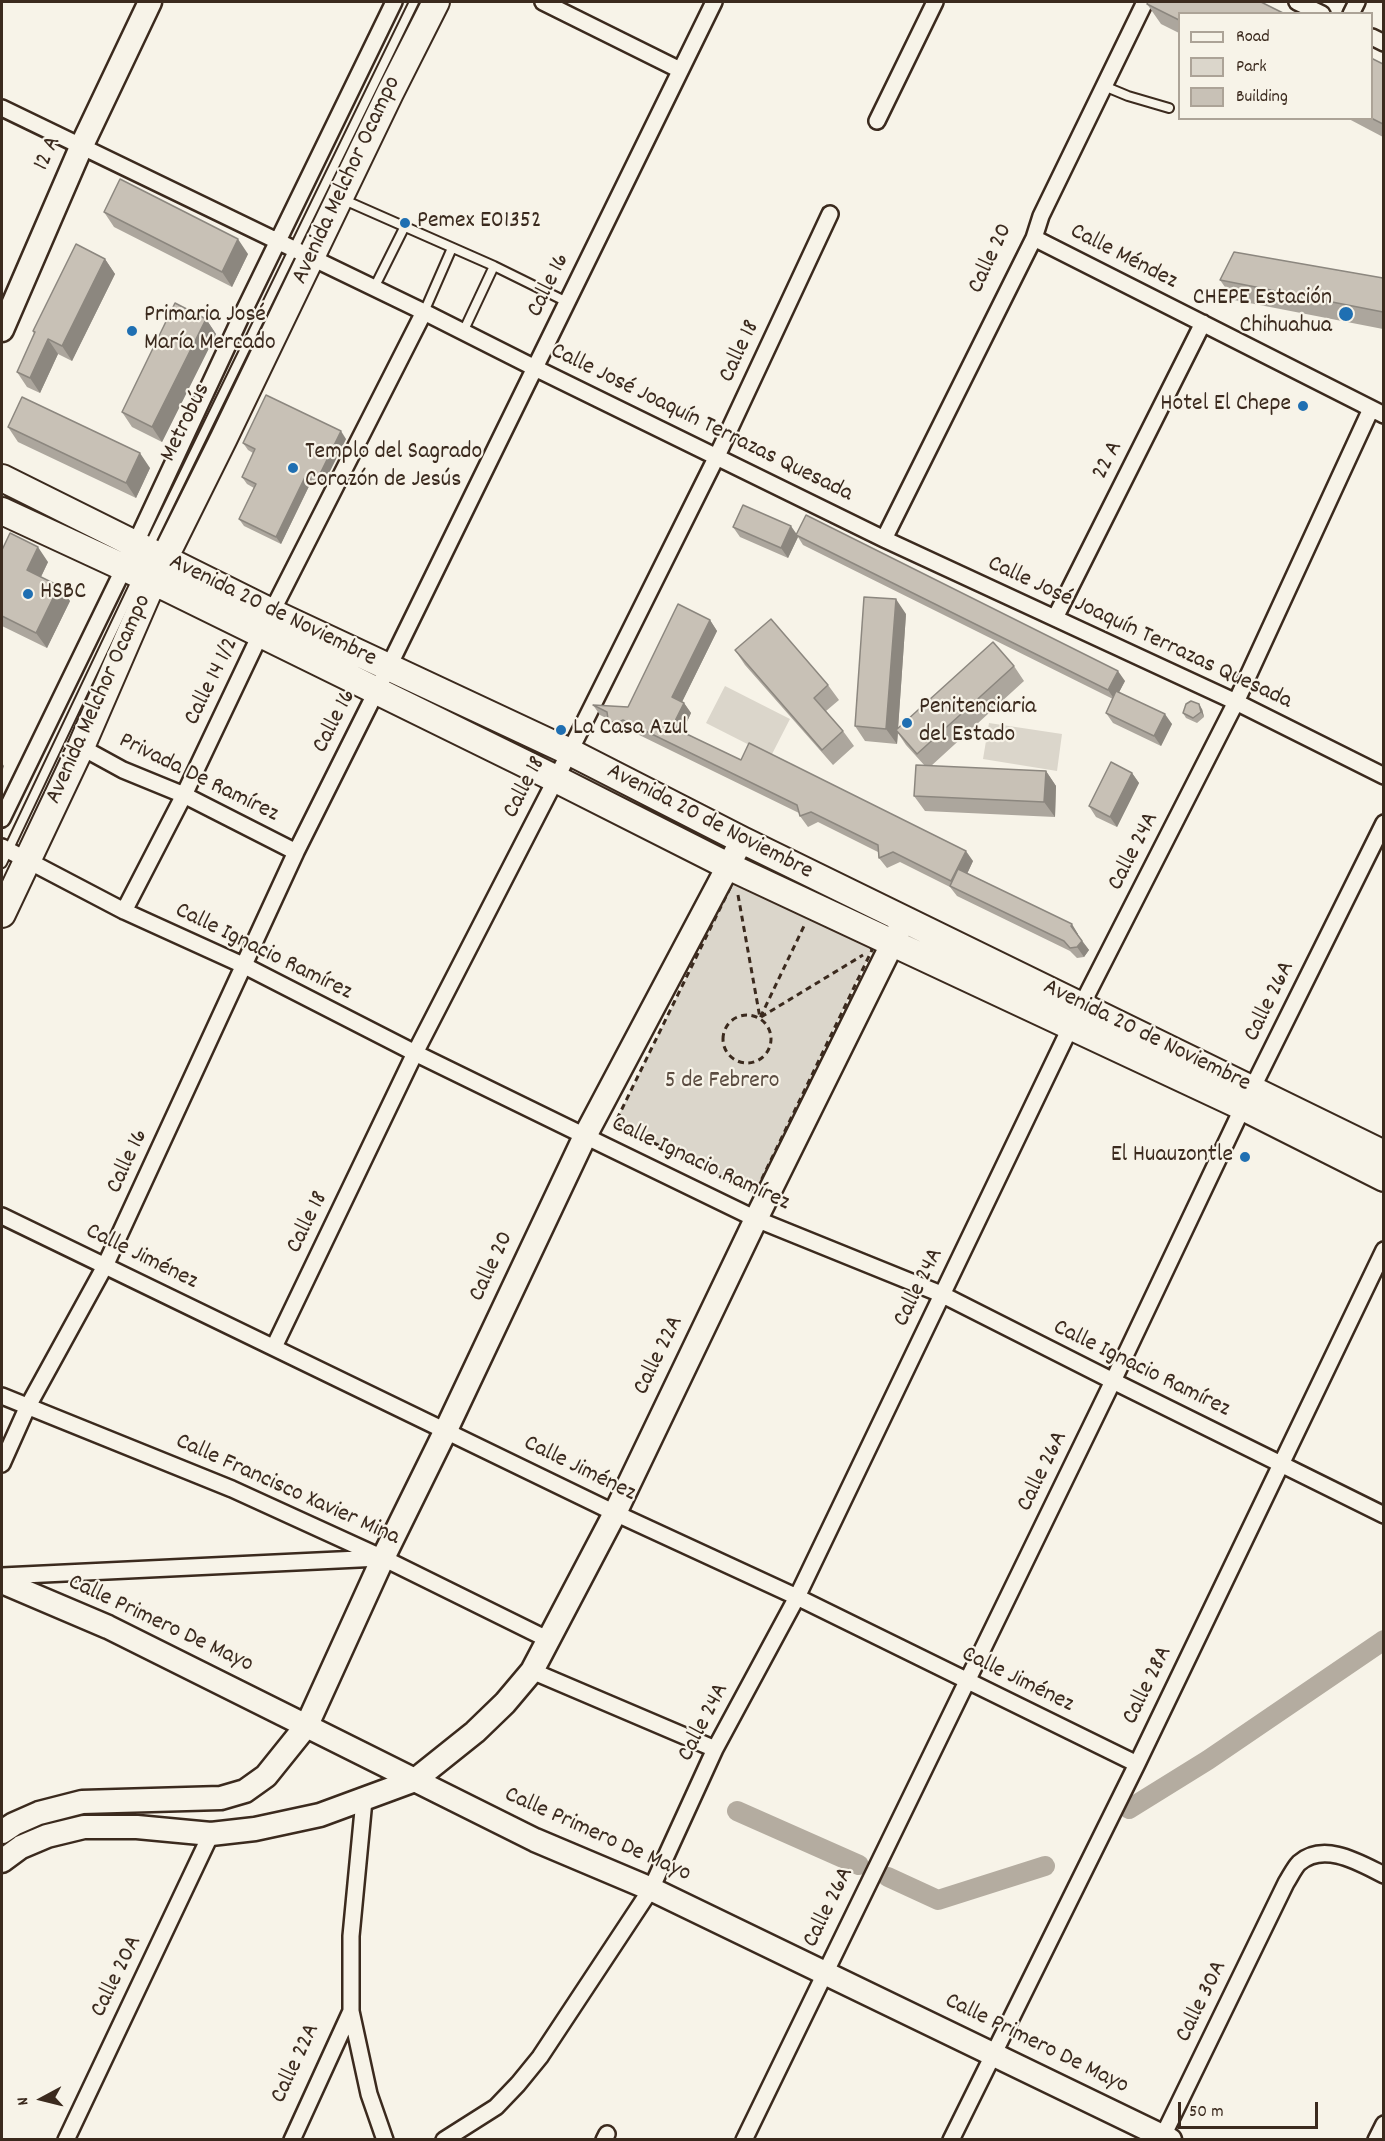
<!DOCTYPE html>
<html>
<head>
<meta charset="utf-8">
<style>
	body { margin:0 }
	#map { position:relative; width:1385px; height:2141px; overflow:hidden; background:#f7f3e8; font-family:Dekko,sans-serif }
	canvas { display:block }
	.frame { position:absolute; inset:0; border:3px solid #3b2a1e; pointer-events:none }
	.legend { position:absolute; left:1178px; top:12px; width:195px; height:108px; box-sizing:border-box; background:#f7f3e8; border:2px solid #aca397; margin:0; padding:8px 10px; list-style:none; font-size:18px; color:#3b2a1e }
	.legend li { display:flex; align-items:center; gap:12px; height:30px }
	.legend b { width:30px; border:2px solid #aca397 }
	.north { position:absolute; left:12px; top:2069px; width:60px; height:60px; -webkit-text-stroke:4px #f7f3e8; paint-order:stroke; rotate:263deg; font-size:16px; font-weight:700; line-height:24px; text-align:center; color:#3b2a1e }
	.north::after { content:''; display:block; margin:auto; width:21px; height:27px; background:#3b2a1e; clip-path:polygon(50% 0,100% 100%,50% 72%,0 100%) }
	.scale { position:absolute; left:1178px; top:2102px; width:140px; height:27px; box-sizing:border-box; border:3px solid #3b2a1e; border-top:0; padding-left:8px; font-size:18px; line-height:21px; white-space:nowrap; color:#3b2a1e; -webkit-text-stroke:4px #f7f3e8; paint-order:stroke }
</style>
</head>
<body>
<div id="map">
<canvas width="1385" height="2141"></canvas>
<div class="frame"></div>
<ul class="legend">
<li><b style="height:8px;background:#f7f3e8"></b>Road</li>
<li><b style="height:16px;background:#dbd6cb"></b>Park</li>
<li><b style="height:16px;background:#c8c1b6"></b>Building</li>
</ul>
<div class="north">N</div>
<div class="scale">50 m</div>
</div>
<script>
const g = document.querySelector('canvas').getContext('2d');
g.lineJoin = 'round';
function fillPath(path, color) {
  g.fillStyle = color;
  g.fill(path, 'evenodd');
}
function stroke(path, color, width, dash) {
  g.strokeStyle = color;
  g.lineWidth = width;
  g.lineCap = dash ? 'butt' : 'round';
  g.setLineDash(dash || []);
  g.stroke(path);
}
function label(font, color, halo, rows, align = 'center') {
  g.font = font + ' Dekko,sans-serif';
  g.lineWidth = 4.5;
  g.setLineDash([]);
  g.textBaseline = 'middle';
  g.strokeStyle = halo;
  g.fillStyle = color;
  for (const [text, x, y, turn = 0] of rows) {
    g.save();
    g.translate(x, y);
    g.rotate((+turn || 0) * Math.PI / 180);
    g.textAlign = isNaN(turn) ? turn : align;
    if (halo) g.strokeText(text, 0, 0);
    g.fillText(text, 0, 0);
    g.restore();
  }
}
fillPath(new Path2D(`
	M725,686L790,719L771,756L706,723Z
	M989,723L1062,734L1057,771L983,759Z
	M735,882L870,946L872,950L757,1189L753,1191L746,1190L617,1124V1119L731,886Z`), '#dbd6cb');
stroke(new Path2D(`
	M1129,1809L1208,1760L1384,1640
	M737,1811L859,1865
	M888,1877L938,1900L1045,1866`), '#b4aca0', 20);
const service = new Path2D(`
	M1104,86L1128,96L1169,108
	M342,199L494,266L567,302
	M374,288L404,228
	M424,312L452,248
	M463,332L494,266
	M149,546L414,2
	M2,863L138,577`);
const minor = new Path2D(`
	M543,2L680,70
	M1297,2L1322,14
	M1351,14L1357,2
	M1372,37L1384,43
	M2,108L424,312L535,368L884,539L1236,702L1384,776
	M877,121L935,2
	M1034,238L1384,415
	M884,539L1034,238L1041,216L1145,2
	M1055,618L1203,323
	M81,747L123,770L184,795L296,852
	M2,819L124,568L241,317L394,2
	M2,847L124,911L245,966L415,1053L585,1136L756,1219L941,1294L1113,1381L1384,1515
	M124,911L184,795L260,635L424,312
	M2,1216L615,1513L797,1597L1137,1764
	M274,1347L415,1053L556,779L717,456L830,214
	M2,1396L232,1489L383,1558L549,1640
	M2,1464L27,1408L105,1266L296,852L388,668L714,2
	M2,1576L380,1558
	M532,1671L715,1749
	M364,1800L351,1936V2011L369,2094L385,2140
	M66,2140L211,1834
	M292,2140L351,2011
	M444,2140L496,2107L518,2084L540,2057L651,1889L715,1749L797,1597L1071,1026L1236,702L1371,409
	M604,2140L607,2134
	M744,2140L1113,1381L1243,1107L1384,823
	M951,2140L1137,1764L1384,1250
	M1161,2140L1286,1883C1290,1877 1294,1868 1299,1863C1324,1841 1360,1863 1384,1875
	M1376,2140L1384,2124`);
const secondary = new Path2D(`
	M2,330L82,145L150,2
	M2,1582L108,1627L535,1840L651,1889L1170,2140
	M2,1832L14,1824L39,1813L82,1802L221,1798L245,1791L266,1776L307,1725L383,1558L446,1430L585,1136L742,840
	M2,1861L21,1847L47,1836L84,1827H137L211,1834L255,1829L320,1815L415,1780L475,1732L505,1703L532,1671L615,1513L756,1219L901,926`);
const primary = new Path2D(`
	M2,478L273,613L570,752L742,840L1384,1154
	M2,511L153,581L556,779L728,866L1243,1107L1384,1178
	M2,914L81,747L153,581L224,438L390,93L436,2`);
stroke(service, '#3b2a1e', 12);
stroke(minor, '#3b2a1e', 20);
stroke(secondary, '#3b2a1e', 27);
stroke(primary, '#3b2a1e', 30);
stroke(new Path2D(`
	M739,881L870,946L872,950L757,1189L753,1191L746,1190L617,1124V1119L731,886L735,882Z
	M738,895L760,1018L804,926
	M723 1039a24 24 0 1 1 48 0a24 24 0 1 1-48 0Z
	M761,1017L863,955`), '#3b2a1e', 3, [6, 4.5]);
stroke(service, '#f7f3e8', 8);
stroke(minor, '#f7f3e8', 15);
stroke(secondary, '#f7f3e8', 22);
stroke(primary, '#f7f3e8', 26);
fillPath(new Path2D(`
	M1147,4L1179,14V33L1161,24Z
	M1383,64V137L1347,118H1371Z
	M104,212L248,254L232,287L114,227Z
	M105,259L115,274L72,361L58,354L40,393L27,387L17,372L34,334L33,331Z
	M1383,278V329L1234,300L1220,280Z
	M206,319L216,334L162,442L132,427L122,412Z
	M8,427L150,468L136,498L18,442Z
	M346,439L323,485L312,480L281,544L244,526L239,519L254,488L247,484L242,477L253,453L248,450L243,443Z
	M733,527L796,534L1125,681L1119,692L1172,724L1161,746L1113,723L1106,713L1113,699L803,545L798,537L788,558L740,537Z
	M2,550L48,562L41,577L70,601L47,648L2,626Z
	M906,614L898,728L1014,666L1024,681L931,766L1046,771L1056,786L1055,817L925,811L914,796L925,766L906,745L898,733L897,744L865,741L855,726Z
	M710,620L717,631L682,702L684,703L691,713L682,732L741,760L973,861L967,874L1078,934V935L1089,950L1084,957L1077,958L1070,951L957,896L950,887L900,862L887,868L879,858L878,852L818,822L808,827L800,816L799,813L631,731L622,734L615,730L608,719L600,715L593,705L628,707Z
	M735,650L828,685L839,700L826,711L843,731L854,746L833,765L745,665Z
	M1202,709L1204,717L1197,723L1186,718L1183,713Z
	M1132,773L1139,783L1117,827L1096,817L1089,806Z`), '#aca69d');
fillPath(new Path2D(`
	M238,239L248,254L232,287L222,272Z
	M105,259L115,274L72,361L62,346Z
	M206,319L216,334L162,442L152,427Z
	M48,339L58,354L40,393L30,378Z
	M341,431L346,439L323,485L318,478Z
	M140,453L150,468L136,498L126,483Z
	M307,473L312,480L281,544L276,537Z
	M791,526L798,536L796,535L798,537L788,558L781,548Z
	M38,547L48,562L37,585L27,570Z
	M59,586L70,601L47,648L36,633Z
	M896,599L906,614L897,744L886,729Z
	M710,620L717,631L679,708L672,697Z
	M1118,671L1125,681L1115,700L1108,690Z
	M684,703L691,713L680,737L672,727Z
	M1199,704L1202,709L1204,717L1201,712Z
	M1165,714L1172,724L1161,746L1154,736Z
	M2,763L4,766L2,772Z
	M1046,771L1056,786L1055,817L1044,802Z
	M1132,773L1139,783L1117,827L1110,817Z
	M966,851L973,861L959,891L951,881Z
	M1072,924L1078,934L1077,936L1071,926Z
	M1082,941L1089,950L1084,957L1077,947Z`), '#8c877f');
const building = new Path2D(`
	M1148,2H1261L1285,14H1179V20L1147,4Z
	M1371,58L1383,64V124L1371,118Z
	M120,179L238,239L222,272L104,212Z
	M76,244L105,259L62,346L48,339L30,378L17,372L35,332L33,331Z
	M1234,252L1383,278V312L1220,280Z
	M175,303L206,319L152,427L122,412Z
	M266,395L341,431L318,478L307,473L276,537L239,519L256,484L242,477L255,449L243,443Z
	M22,397L140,453L126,483L8,427Z
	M743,505L791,526L781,548L733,527Z
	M806,515L1118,671L1108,690L796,535Z
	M10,533L38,547L27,570L59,586L36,633L2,616V550Z
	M864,597L896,599L886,729L855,726Z
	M678,604L710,620L672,697L684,703L672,727L741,760L749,743L966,851L951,881L893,852L879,858L878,845L811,812L800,816L797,805L623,720L615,724L608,719L607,712L593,705L628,707Z
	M771,619L828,685L814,698L843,731L822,750L735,650Z
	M993,642L1014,666L917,754L896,730Z
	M1116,691L1165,714L1154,736L1106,713Z
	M1191,701L1199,704L1201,712L1193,718L1183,713L1186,704Z
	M1111,762L1132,773L1110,817L1089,806Z
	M916,765L1046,771L1044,802L914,796Z
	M958,869L1072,924L1071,926L1082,941L1077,947L1070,948L1064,941L950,886Z`);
fillPath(building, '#c8c1b6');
stroke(building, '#8c877f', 1.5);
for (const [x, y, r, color] of [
	[405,223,6,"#1f6fb2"],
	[1346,314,8,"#1f6fb2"],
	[132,331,6,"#1f6fb2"],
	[1303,406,6,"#1f6fb2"],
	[293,468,6,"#1f6fb2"],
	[28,594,6,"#1f6fb2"],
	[907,723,6,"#1f6fb2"],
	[561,730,6,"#1f6fb2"],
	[1245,1157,6,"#1f6fb2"]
]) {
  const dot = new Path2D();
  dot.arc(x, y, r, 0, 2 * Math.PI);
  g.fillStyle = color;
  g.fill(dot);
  stroke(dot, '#f7f3e8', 2);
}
label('24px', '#3b2a1e', '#f7f3e8', [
	["12 A",49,154,-66],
	["Avenida Melchor Ocampo",348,181,-65],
	["Calle Méndez",1123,258,27],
	["Calle 20",992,259,-65],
	["Calle 16",550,286,-64],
	["Calle 18",741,352,-65],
	["Metrobús",187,423,-64],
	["Calle José Joaquín Terrazas Quesada",701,424,26],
	["22 A",1109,461,-63],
	["Avenida 20 de Noviembre",272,612,26],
	["Calle José Joaquín Terrazas Quesada",1139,634,25],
	["Calle 14 1/2",213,682,-64],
	["Avenida Melchor Ocampo",100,700,-66],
	["Calle 16",336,722,-63],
	["Privada De Ramírez",198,779,26],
	["Calle 18",526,788,-63],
	["Avenida 20 de Noviembre",709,823,27],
	["Calle 24A",1135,852,-63],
	["Calle Ignacio Ramírez",263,953,26],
	["Calle 26A",1271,1002,-64],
	["Avenida 20 de Noviembre",1146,1037,26],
	["Calle 16",129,1162,-65],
	["Calle Ignacio Ramírez",700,1165,25],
	["Calle 18",309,1223,-64],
	["Calle Jiménez",141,1258,26],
	["Calle 20",493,1267,-65],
	["Calle 24A",920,1288,-64],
	["Calle 22A",660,1356,-64],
	["Calle Ignacio Ramírez",1141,1370,26],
	["Calle Jiménez",579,1470,26],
	["Calle 26A",1044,1472,-64],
	["Calle Francisco Xavier Mina",287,1491,24],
	["Calle Primero De Mayo",160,1625,25],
	["Calle Jiménez",1017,1681,26],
	["Calle 28A",1149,1686,-64],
	["Calle 24A",705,1723,-63],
	["Calle Primero De Mayo",597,1836,24],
	["Calle 26A",830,1908,-64],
	["Calle 20A",118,1977,-64],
	["Calle 30A",1203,2002,-64],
	["Calle Primero De Mayo",1036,2045,26],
	["Calle 22A",297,2064,-65]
]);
label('24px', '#3b2a1e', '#f7f3e8', [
	["Pemex E01352",417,223],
	["CHEPE Estación",1332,300,"right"],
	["Chihuahua",1332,328,"right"],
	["Primaria José",144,317],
	["María Mercado",144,345],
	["Hotel El Chepe",1291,406,"right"],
	["Templo del Sagrado",305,454],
	["Corazón de Jesús",305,482],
	["HSBC",40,594],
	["Penitenciaria",919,709],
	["del Estado",919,737],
	["La Casa Azul",573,730],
	["El Huauzontle",1233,1157,"right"]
], 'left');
label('24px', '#5b4c41', '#f7f3e8', [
	["5 de Febrero",722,1083]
]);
</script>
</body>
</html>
